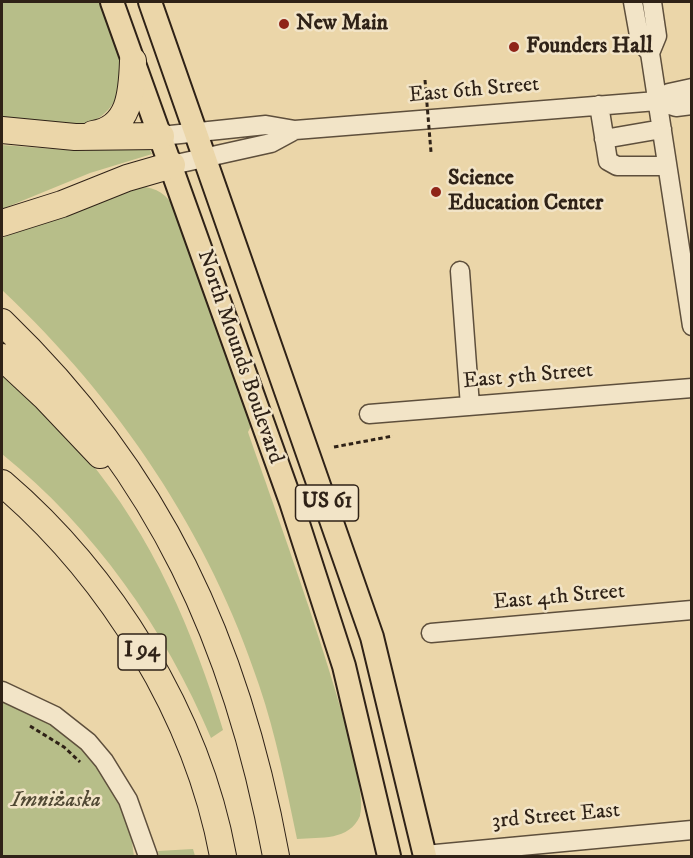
<!DOCTYPE html>
<html>
<head>
<meta charset="utf-8">
<style>
	body { margin:0 }
	#map { position:relative; width:693px; height:858px; overflow:hidden; background:#ebd6a9; font-family:"IM FELL DW Pica",serif }
	canvas { display:block }
	.frame { position:absolute; inset:0; border:3px solid #2f2217; pointer-events:none }
</style>
</head>
<body>
<div id="map">
<canvas width="693" height="858"></canvas>
<div class="frame"></div>
</div>
<script>
const g = document.querySelector('canvas').getContext('2d');
g.lineJoin = 'round';
function fillPath(path, color) {
  g.fillStyle = color;
  g.fill(path, 'evenodd');
}
function stroke(path, color, width, dash) {
  g.strokeStyle = color;
  g.lineWidth = width;
  g.lineCap = dash ? 'butt' : 'round';
  g.setLineDash(dash || []);
  g.stroke(path);
}
function label(font, color, halo, rows, align = 'center') {
  g.font = font + ' "IM FELL DW Pica",serif';
  g.lineWidth = 5;
  g.setLineDash([]);
  g.textBaseline = 'middle';
  g.strokeStyle = halo;
  g.fillStyle = color;
  for (const [text, x, y, turn = 0] of rows) {
    g.save();
    g.translate(x, y);
    g.rotate((+turn || 0) * Math.PI / 180);
    g.textAlign = isNaN(turn) ? turn : align;
    if (halo) g.strokeText(text, 0, 0);
    g.fillText(text, 0, 0);
    g.restore();
  }
}
fillPath(new Path2D(`
	M2,2H105C110,18 120,37 122,54C124,80 119,109 93,121C78,129 19,121 2,117Z
	M2,145L80,151L148,147L152,154L90,173L2,209Z
	M141,187C156,187 168,195 175,209L251,426L248,432C266,485 376,781 360,816C349,841 321,837 297,839C286,787 276,735 259,685C209,533 118,399 2,290V238L61,214Z
	M2,372C30,400 60,427 86,457C152,535 194,633 223,730L211,738C165,629 94,528 2,454Z
	M2,702C60,716 106,765 127,820C132,831 132,845 134,856H2Z
	M193,849L195,856H159L158,851Z`), '#b7be89');
const minor = new Path2D(`
	M633,2L640,41L650,53
	M652,2L657,36L650,53L692,326
	M657,101L669,93L692,88
	M599,105L608,161L617,166H667
	M161,136L266,125L295,130L657,101L676,107L692,105
	M604,139L662,129
	M172,165L271,143L295,130
	M460,271L470,406
	M369,414L692,388
	M431,633L692,610
	M2,691L55,716L88,742L104,761L128,800L148,856
	M425,855L692,830`);
const major = new Path2D(`
	M112,2L291,502L344,666L389,856
	M150,2L372,637L425,856`);
const highway = new Path2D(`
	M2,130L75,137L161,136
	M93,134C130,129 132,92 133,61
	M2,223L62,204L127,178L172,165
	M2,322C160,474 237,644 276,856
	M2,357L46,398L100,455
	M2,483C111,576 197,715 223,856`);
stroke(minor, '#5e4f3c', 21);
stroke(major, '#2f2217', 26);
stroke(highway, '#2f2217', 28);
stroke(new Path2D(`
	M334,447L393,436
	M30,726L64,747L80,762`), '#2f2217', 3, [4.5, 3]);
stroke(minor, '#f2e4c7', 18);
stroke(major, '#ebd6a9', 22);
stroke(highway, '#ebd6a9', 26);
stroke(new Path2D(`
	M425,80L431,152`), '#2f2217', 3, [4.5, 3]);
for (const [x, y, r, color] of [
	[284,24,6,"#8f2418"],
	[514,47,6,"#8f2418"],
	[436,192,6,"#8f2418"]
]) {
  const dot = new Path2D();
  dot.arc(x, y, r, 0, 2 * Math.PI);
  g.fillStyle = color;
  g.fill(dot);
  stroke(dot, '#f2e4c7', 2);
}
for (const [x, y, w] of [
	[327,503,63],
	[142,652,48]
]) {
  const box = new Path2D();
  box.roundRect(x - w / 2, y - 18, w, 36, 4.5);
  g.fillStyle = '#f2e4c7';
  g.fill(box);
  stroke(box, '#2f2217', 1.5);
}
label('bold 21px', '#2f2217', null, [
	["US 61",327,503],
	["I 94",142,652]
]);
label('bold 22px', '#2f2217', '#f2e4c7', [
	["New Main",296,24],
	["Founders Hall",526,47],
	["Science",448,179],
	["Education Center",448,204]
], 'left');
label('22px', '#2f2217', '#f2e4c7', [
	["East 6th Street",474,91,-5],
	["North Mounds Boulevard",239,357,71],
	["East 5th Street",528,377,-5],
	["East 4th Street",559,598,-5],
	["3rd Street East",556,817,-5]
]);
label('italic 22px', '#514934', '#f2e4c7', [
	["Imniżaska",56,801]
]);
</script>
</body>
</html>
